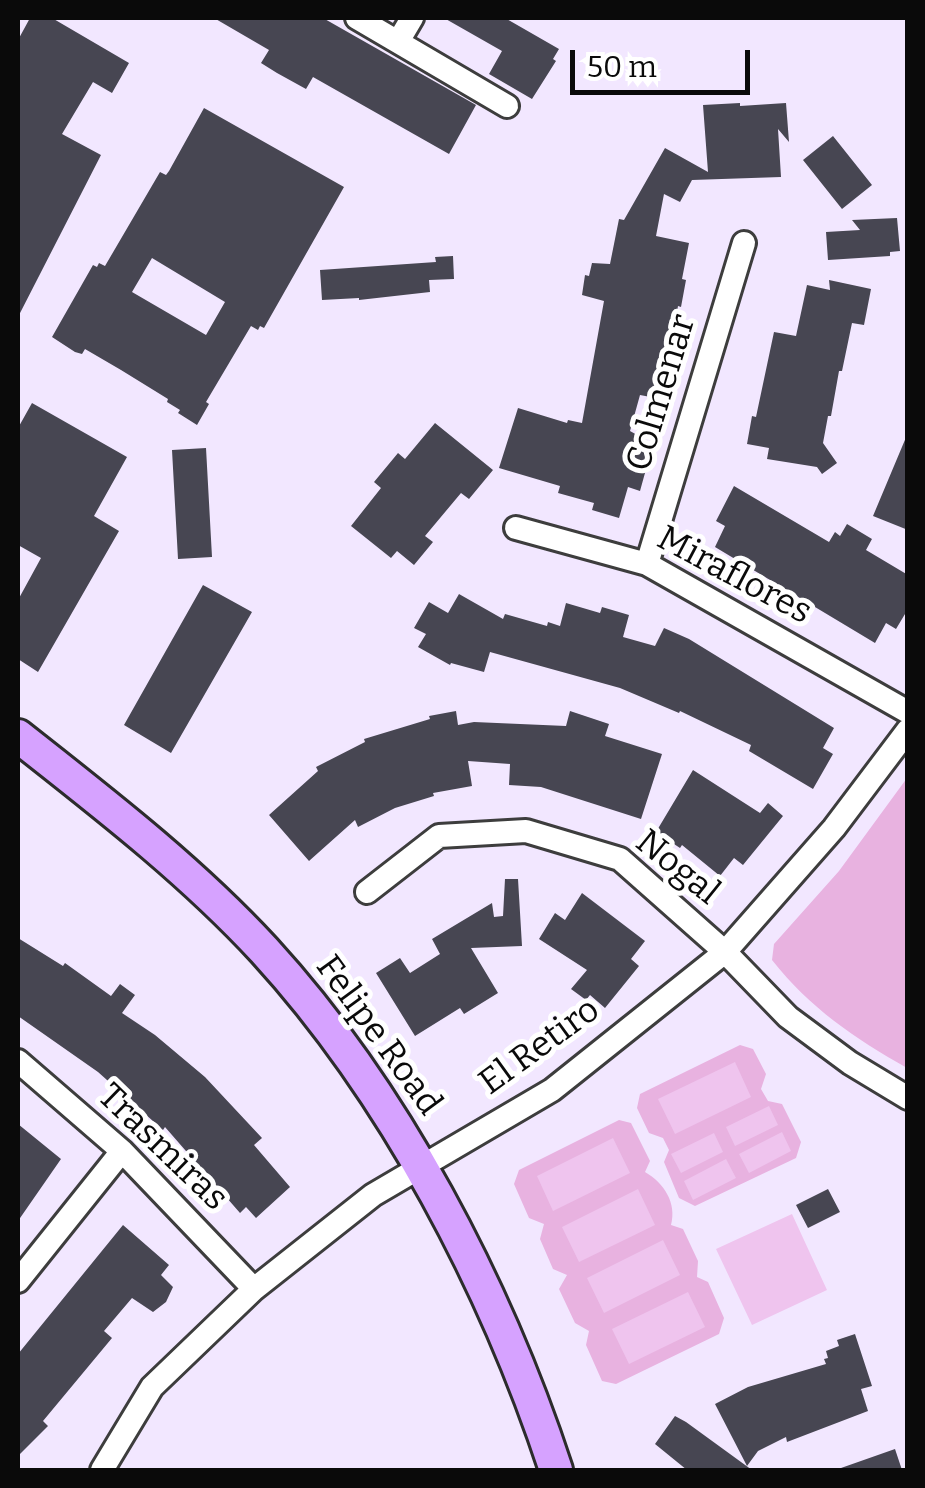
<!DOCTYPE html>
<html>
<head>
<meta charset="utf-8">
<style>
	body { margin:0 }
	#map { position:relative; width:925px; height:1488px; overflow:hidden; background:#f2e7ff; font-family:Bitter,serif }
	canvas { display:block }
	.frame { position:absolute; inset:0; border:20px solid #0a0a0a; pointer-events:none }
	.scale { position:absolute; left:570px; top:50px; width:180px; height:45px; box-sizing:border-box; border:5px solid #0a0a0a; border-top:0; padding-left:12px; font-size:30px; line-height:35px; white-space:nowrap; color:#0a0a0a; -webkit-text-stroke:8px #fff; paint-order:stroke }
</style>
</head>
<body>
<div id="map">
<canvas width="925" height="1488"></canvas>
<div class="frame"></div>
<div class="scale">50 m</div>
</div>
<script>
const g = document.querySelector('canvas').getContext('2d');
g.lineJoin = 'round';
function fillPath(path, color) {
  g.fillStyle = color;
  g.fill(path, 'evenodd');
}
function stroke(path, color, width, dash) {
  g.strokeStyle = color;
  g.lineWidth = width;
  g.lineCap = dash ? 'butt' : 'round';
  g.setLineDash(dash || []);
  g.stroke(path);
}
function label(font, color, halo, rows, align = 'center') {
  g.font = font + ' Bitter,serif';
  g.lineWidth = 10;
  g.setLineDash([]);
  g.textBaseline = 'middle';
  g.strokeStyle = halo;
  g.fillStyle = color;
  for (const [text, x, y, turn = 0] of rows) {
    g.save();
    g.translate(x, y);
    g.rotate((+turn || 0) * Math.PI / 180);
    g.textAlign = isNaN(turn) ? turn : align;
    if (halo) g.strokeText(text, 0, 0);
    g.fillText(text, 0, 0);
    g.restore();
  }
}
fillPath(new Path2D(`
	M907,778V1068C854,1038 810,1008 772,960L774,944L839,871Z
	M740,1045L753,1049L766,1074L761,1089L768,1101L782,1104L801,1142L796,1158L695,1206L679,1198L664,1162L669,1150L663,1138L649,1133L637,1108L640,1094Z
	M619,1120L631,1123L650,1161L645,1172C664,1183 677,1203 671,1225L683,1229L698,1261L697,1277L708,1282L724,1318L719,1334L616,1384L602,1381L586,1345L589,1331L575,1323L559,1289L567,1275L553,1269L540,1239L544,1224L529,1218L514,1184L519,1170Z`), '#e8b2e0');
fillPath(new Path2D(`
	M735,1062L751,1097L675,1134L658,1099Z
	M769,1106L778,1125L735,1146L726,1127Z
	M782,1132L791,1151L749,1173L739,1154Z
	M714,1133L723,1152L681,1173L671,1154Z
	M613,1138L630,1173L553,1211L537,1176Z
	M726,1159L736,1178L693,1200L684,1181Z
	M638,1189L655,1225L579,1262L562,1227Z
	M792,1214L827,1290L752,1325L716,1249Z
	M663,1240L680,1275L604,1313L587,1278Z
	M688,1292L705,1327L629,1364L612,1329Z`), '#efc4ee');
fillPath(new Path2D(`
	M30,18H52L129,63L112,93L93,82L62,134L101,155L18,317V40Z
	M214,18H323L476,105L449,154L313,77L306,89L277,73L261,63L269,50Z
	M444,18H505L559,49L553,59L556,61L532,99L489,74L502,51Z
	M740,103V106L786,103L789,142L778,129L781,177L692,180L680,202L664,194L656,236L689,243L682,279L686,280L681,307L678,306L661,399L640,395L630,431L653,444L640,491L628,487L619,518L592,510L594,503L558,493L560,486L499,468L518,408L567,423L568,420L582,423L604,301L582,295L585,275L589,276L592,263L610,264L619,219L624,220L665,148L708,172L703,105Z
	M204,108L344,187L264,328L260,326L258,330L251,326L206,402L209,404L197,425L178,413L180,410L167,402L168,399L121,370L85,349L82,354L75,352L52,337L93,265L97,267L99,263L105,266L160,172L166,175L169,171ZM152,258L225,302L206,335L132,292Z
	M833,136L872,185L842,209L803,160Z
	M897,218L900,251L890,252V256L828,260L826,232L860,230L852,220Z
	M453,256L454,279L429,280L430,292L359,300V298L322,300L320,270L436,262L435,257Z
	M829,280L871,289L864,325L852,323L842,371H839L831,416H828L823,443L837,463L822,474L817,467L767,459L769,448L747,444L752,416L756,417L774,332L796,336L807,285L830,290Z
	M32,403L127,457L94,516L119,531L38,672L18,659V600L41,558L18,545V428Z
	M435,423L493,470L469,499L461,493L425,536L433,542L414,565L397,551L391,558L351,526L381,488L374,482L398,453L405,459Z
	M907,435L908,436V530L873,516Z
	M206,448L212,557L178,559L172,450Z
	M734,486L829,542L835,532L840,536L847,524L872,539L866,550L908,575V609L896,629L886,623L875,643L715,547L725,526L716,521Z
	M203,585L252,612L171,753L124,725Z
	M459,594L503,619L505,614L547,626L548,622L560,626L566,603L600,613L602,607L629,615L623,637L655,646L664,628L689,639L834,728L823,748L833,754L813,789L749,751L751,745L680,711L679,713L620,688L490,652L484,672L451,663L450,665L418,647L426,634L414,628L429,602L448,613Z
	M456,711L458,725L474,722L566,726L570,711L609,724L605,736L662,754L641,819L541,787L509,785L510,764L468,761L472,786L433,793L434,796L395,808L358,827L355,820L309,861L269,815L318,771L316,767L365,742L364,739L430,719L429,716Z
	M693,770L760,813L768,803L783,816L743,865L734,858L720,876L682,845L680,848L656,832Z
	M505,879H518L522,946L471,948L498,993L464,1014L460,1008L415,1036L376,973L400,958L410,973L440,954L432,939L492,903L494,917L503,916Z
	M582,893L645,941L631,959L639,966L605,1008L590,995L586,1000L571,989L587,970L539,939L555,913L565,920Z
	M18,938L63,966L65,963L111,996L120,984L135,995L122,1013L155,1035L205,1077L262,1138L254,1145L290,1187L256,1218L246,1207L240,1213L165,1127L163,1130L98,1072L18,1016Z
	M18,1124L61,1159L18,1221Z
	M828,1189L840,1212L808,1228L796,1205Z
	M123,1225L169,1265L161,1275L173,1287L166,1302L153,1312L132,1298L104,1331L112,1338L43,1421L48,1426L18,1456V1354Z
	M855,1334L872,1386L861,1389L868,1411L787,1442L786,1437L758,1451L747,1466L715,1404L748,1387L826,1364L824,1359L828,1358L826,1351L839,1346L837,1340Z
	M675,1416L686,1422L752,1470H687L655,1444Z
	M895,1449L902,1470H842L841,1468Z`), '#474652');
const minor = new Path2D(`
	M357,18L507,106
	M399,40L412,18
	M516,528L647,564L908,712
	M647,564L744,243
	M367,892L439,836L526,831L620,859L725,952L788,1017L850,1063L908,1098
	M18,1061L122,1151L254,1289
	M18,1281L122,1151
	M102,1470L152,1387L254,1289L373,1195L552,1090L725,952L834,828L908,730`);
const secondary = new Path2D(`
	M18,736C103,803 190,870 264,950C395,1093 496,1287 556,1470`);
stroke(minor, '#3d3d3d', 28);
stroke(secondary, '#2c2c2c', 38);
stroke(minor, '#fff', 22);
stroke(secondary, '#d6a2ff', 32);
label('35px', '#0a0a0a', '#fff', [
	["Colmenar",662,393,-73],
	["Miraflores",734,576,28],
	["Nogal",677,868,39],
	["Felipe Road",378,1036,54],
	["El Retiro",540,1047,-36],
	["Trasmiras",162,1148,44]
]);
</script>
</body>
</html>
